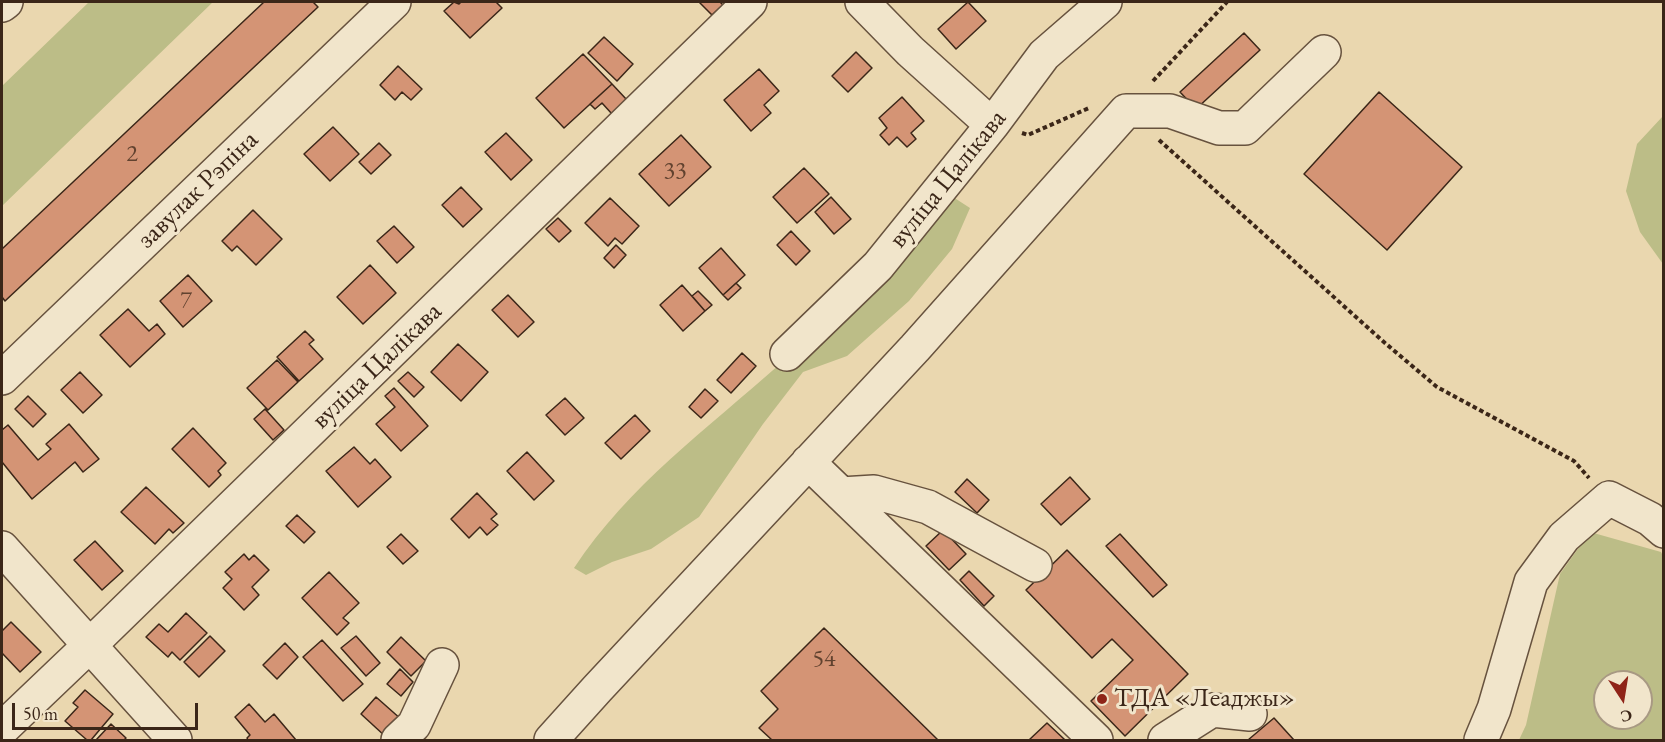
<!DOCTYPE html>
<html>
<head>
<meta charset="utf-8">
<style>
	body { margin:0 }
	#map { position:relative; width:1665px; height:742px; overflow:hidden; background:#ead7af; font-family:"EB Garamond",serif }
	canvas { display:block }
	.frame { position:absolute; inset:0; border:3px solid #3b2618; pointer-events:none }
	.north { position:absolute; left:1593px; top:670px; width:60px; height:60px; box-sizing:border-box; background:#f1e5cb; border:2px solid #a89983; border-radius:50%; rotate:168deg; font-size:16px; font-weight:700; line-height:24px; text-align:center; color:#3b2618 }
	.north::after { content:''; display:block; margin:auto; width:21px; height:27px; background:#8f2418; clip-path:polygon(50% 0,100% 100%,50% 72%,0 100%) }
	.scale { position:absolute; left:12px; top:703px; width:186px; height:27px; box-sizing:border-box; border:3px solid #3b2618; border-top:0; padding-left:8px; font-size:18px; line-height:21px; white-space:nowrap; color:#3b2618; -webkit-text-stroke:4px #f1e5cb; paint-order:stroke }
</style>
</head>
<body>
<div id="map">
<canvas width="1665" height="742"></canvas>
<div class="frame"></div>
<div class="north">С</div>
<div class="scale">50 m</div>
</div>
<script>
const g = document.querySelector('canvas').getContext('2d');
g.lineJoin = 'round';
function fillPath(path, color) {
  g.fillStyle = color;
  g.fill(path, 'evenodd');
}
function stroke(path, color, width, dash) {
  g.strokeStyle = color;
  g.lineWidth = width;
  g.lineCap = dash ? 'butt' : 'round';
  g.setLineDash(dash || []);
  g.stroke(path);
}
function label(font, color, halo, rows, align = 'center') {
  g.font = font + ' "EB Garamond",serif';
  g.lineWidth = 6;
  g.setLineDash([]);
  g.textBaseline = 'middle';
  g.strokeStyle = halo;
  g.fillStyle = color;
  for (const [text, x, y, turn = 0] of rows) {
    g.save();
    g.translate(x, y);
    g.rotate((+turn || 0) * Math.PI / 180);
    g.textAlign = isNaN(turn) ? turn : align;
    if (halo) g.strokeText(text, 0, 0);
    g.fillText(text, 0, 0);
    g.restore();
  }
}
fillPath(new Path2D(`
	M89,2H213L2,206V86Z
	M1663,116V264L1640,232L1626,191L1637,144Z
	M953,197L970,208L952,249L909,301L847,356L803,372L763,424L699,517L651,549L612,562L586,575L574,568C629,485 707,429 780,364C840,311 896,253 953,197Z
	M1590,532L1661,552L1664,558L1663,740H1519L1526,725L1560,574ZM1605,682H1641V718H1605Z`), '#bcbd87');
const building = new Path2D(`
	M264,2H313L318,7L5,301L2,297V249Z
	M454,2L459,4L461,2H496L502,8L470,38L444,11Z
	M699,2H720L723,5L712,15Z
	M968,2L986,21L956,49L938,29Z
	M1244,33L1260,50L1196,109L1180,92Z
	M604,37L633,64L617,81L588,53Z
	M856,52L872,68L848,92L832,76Z
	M583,54L612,84L564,128L536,98Z
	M398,66L422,89L411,100L402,92L395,100L380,85Z
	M759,69L779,91L764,105L771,113L751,131L724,100Z
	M612,84L627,100L612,114L602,103L595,109L590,104Z
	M1379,92L1462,167L1387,250L1304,174Z
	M902,97L924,121L911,133L916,139L907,147L897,137L889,145L880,135L887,128L879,118Z
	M333,127L359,154L330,181L304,154Z
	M506,133L532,160L511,180L485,152Z
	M681,135L711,167L669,206L639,174Z
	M379,143L391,155L371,174L359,162Z
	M804,168L829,194L797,223L773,197Z
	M461,187L482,209L463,227L442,205Z
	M831,197L851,219L834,234L815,212Z
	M610,198L639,226L622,244L615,238L608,246L585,223Z
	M253,210L282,239L256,265L237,246L232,251L222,241Z
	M558,218L571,231L559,242L546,229Z
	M394,226L414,247L397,263L377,241Z
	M791,231L810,251L796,265L777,245Z
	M616,245L626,255L614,268L604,258Z
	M721,248L745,275L723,295L699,268Z
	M370,265L396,293L363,324L337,297Z
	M188,275L212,301L183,327L160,301Z
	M736,283L741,288L728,300L723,295Z
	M682,285L705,311L683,331L660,305Z
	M698,291L712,305L705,311L692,296Z
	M508,295L534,322L518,337L492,310Z
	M128,309L149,331L157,324L165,334L130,367L100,335Z
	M305,331L314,340L309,344L323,359L299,381L277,357Z
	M458,344L488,372L461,401L431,372Z
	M742,353L756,366L731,393L717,380Z
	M277,360L298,382L268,410L247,388Z
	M80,372L102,395L83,413L61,390Z
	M408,372L424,387L414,397L398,381Z
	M394,388L428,426L401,451L376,424L395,407L385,396Z
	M705,389L718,401L701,418L689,407Z
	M28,396L46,414L33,427L15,409Z
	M565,398L584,418L565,435L546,415Z
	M265,409L284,430L273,440L254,419Z
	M635,415L650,431L621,459L605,443Z
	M69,424L99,459L83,472L75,462L32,499L2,462V430L8,425L38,460L51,449L46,444Z
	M193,428L226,463L218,471L221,475L209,487L172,449Z
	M354,447L370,464L375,459L391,477L358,507L326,471Z
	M527,452L554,481L534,500L507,471Z
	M1070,477L1090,499L1061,525L1041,504Z
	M967,479L989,500L977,513L955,492Z
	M146,487L184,523L173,533L169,529L155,544L121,512Z
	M477,493L497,514L491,519L498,525L487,535L480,527L469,538L451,519Z
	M297,515L315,532L304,543L286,526Z
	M943,530L966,554L949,570L926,546Z
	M401,534L418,551L403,564L387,547Z
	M1120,534L1167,585L1153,597L1106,546Z
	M95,541L123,571L102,590L74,560Z
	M1067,550L1188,674L1125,736L1091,701L1133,660L1112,639L1092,658L1026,590Z
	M244,554L249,560L254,555L269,570L252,587L259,595L244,610L223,588L232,579L225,572Z
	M969,571L994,596L984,606L960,580Z
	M329,572L359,603L343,618L349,623L337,635L302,598Z
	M186,613L207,633L180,660L172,652L168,657L146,637L159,624L168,632Z
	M11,622L41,652L20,672L2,653V631Z
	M824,628L938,740H772L759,728L778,709L761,691Z
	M210,636L225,651L199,677L184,662Z
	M356,636L380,663L366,676L341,648Z
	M401,637L426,661L411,676L387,652Z
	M322,640L363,684L343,701L303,657Z
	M285,643L298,657L277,679L263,665Z
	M400,669L413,682L401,696L387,684Z
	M85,690L113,714L91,740H87L65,721L78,707L73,703Z
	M376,697L402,720L386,737L361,714Z
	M249,704L265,722L274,714L296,740H248L247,738L250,735L235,717Z
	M1274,718L1294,740H1248Z
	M1047,723L1064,739L1065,740H1029Z
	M111,724L126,738L124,740H96Z`);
fillPath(building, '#d49475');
stroke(building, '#3b2618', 1.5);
const minor = new Path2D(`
	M862,2L910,51L992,125
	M2,5L6,2
	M787,354L878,266L992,125L1044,55L1105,2
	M2,378L394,2
	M808,462L1096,740
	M841,494L874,492L928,507L1035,565
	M2,548L175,740
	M2,729L89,646L750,2
	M398,740L414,725L442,665
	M551,740L597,689L915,348L1126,111H1170L1219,128H1245L1324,52
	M1165,740L1212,710L1250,714
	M1481,740L1494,709L1531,582L1564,537L1609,498L1650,519L1664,531`);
stroke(minor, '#67523e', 36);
stroke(new Path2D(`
	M1663,2H1664
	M1153,81L1227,2
	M1022,133L1028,135L1089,108
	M1159,140L1385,343L1437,387L1574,461L1589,478`), '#3b2618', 4, [4.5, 3]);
stroke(minor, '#f1e5cb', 33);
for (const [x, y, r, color] of [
	[1102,699,6,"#8f2418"]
]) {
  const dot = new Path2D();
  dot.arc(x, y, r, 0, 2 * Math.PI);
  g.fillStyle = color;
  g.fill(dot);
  stroke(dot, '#f1e5cb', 2);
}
label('24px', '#61422f', null, [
	["2",132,154],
	["33",675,171],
	["7",186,301],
	["54",824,659]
]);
label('27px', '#3b2618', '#f1e5cb', [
	["вуліца Цалікава",948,179,-51],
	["завулак Рэпіна",198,190,-44],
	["вуліца Цалікава",377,366,-44]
]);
label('27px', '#3b2618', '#f1e5cb', [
	["ТДА «Леаджы»",1114,699]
], 'left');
</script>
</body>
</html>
